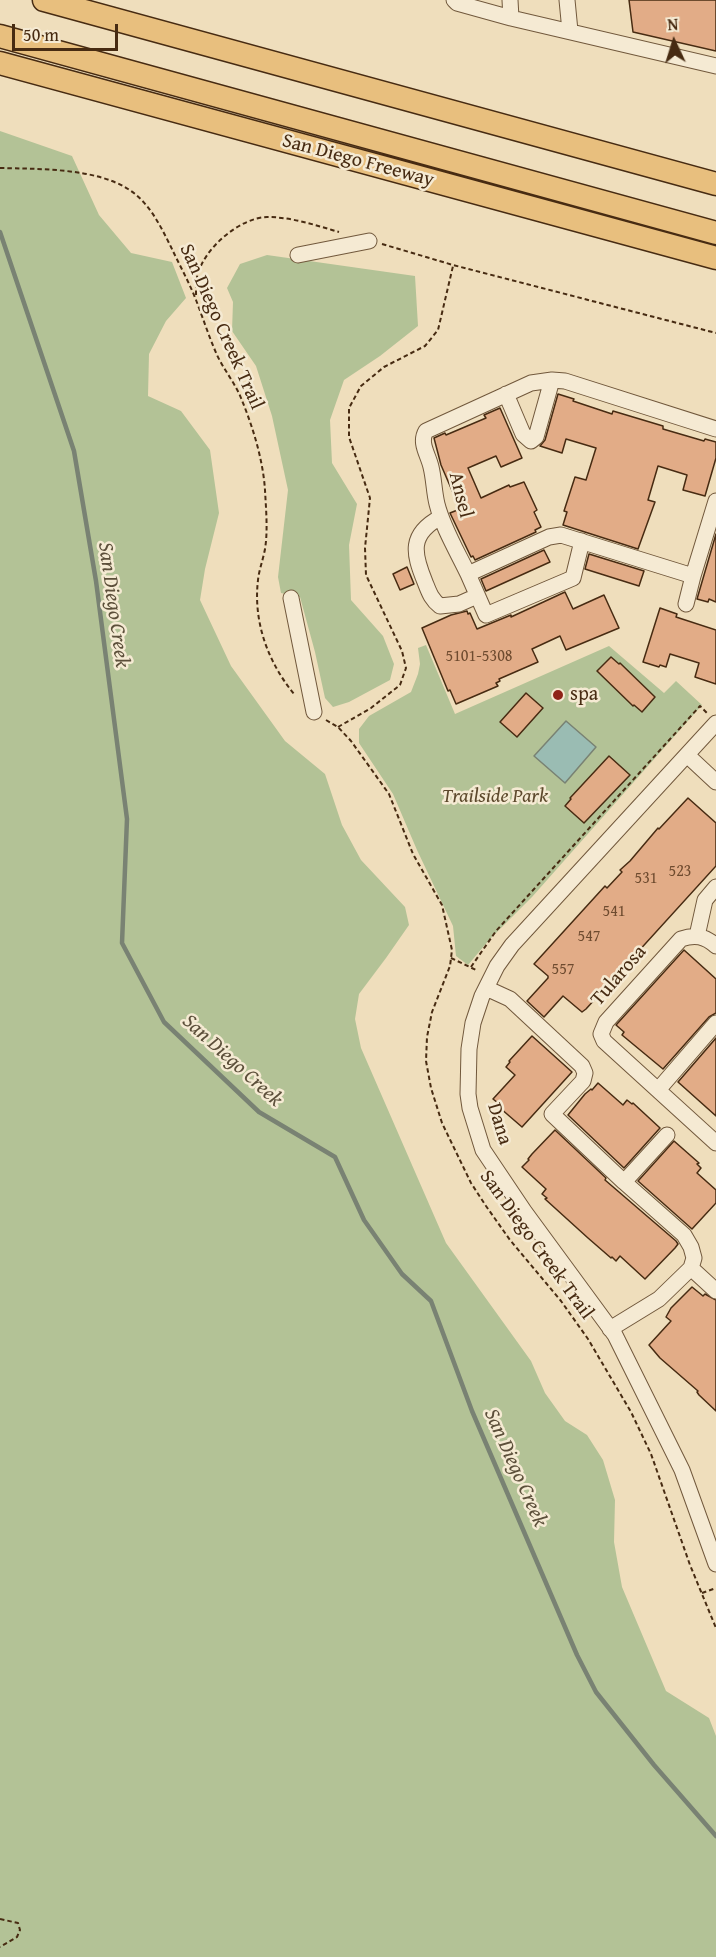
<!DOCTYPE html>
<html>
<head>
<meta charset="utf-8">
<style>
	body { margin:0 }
	#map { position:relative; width:716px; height:1957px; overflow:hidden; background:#efdebc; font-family:"Gentium Book Plus",serif }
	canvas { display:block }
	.north { position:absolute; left:644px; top:12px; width:60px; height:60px; -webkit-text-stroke:4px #f5ead3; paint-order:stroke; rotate:356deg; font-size:16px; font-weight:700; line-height:24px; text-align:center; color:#472b12 }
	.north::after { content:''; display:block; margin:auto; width:21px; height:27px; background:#472b12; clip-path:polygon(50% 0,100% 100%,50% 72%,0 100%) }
	.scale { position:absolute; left:12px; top:24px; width:106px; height:27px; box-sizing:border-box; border:3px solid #472b12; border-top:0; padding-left:8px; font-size:18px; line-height:21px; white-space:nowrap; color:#472b12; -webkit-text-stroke:4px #f5ead3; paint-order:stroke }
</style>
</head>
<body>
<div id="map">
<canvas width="716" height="1957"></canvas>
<div class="north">N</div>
<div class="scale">50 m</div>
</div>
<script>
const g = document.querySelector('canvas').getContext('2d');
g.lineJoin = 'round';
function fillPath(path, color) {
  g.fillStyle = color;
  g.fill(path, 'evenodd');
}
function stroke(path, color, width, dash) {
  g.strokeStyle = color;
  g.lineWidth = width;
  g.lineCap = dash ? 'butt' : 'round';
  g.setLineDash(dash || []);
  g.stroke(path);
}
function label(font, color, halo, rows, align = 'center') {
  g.font = font + ' "Gentium Book Plus",serif';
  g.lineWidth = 5;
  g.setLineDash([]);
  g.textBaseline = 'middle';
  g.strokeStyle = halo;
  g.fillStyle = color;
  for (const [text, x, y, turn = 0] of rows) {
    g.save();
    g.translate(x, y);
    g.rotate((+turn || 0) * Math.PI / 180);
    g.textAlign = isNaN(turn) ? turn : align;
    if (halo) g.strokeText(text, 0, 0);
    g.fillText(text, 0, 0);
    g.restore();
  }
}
fillPath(new Path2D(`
	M0,131L72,156L99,215L131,253L172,262L186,298L166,321L149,354L148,396L181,411L210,450L219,513L205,569L200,600L231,666L285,741L325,774L342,825L361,860L405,907L409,925L386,958L359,994L355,1019L361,1048L446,1243L531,1361L545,1393L565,1421L587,1435L603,1460L615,1500L614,1542L622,1587L666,1691L709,1718L716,1736V1957H0Z
	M267,255L415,276L418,326L380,356L344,380L330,420L332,463L357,504L349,545L351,600L383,636L394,664L390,680L349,702L333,707L325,698L315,652L300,597L281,593L278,577L288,490L272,416L256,366L232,331L233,302L227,288L240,264Z
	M426,645L455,714L609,646L664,693L676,681L702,705L532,897L489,940L468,965L456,956L453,926L417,850L393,794L359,743V729L369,716L411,692L418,674L420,664L418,648Z`), '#b3c296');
const water = new Path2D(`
	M566,721L596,747L565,783L534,756Z`);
fillPath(water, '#9abcb3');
stroke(water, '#798273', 1.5);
stroke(new Path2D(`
	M0,232L74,451L96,581L127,819L122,943L164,1022L259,1112L335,1157L364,1220L402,1274L431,1301L472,1411L577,1655L596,1692L654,1765L716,1836`), '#798273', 4.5);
const building = new Path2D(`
	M629,0H716V51L633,32Z
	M558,394L574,399L573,401L612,414L613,411L663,426V429L704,441L705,439L716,442V458L705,496L683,490L687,475L658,466L648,500L655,502L638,549L563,525L567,512L564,511L575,477L586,480L596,448L566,439L562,453L540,446L545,440Z
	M500,408L522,458L501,467L496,456L468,468L481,498L509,485L510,487L524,482L537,510L534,512L541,527L535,530L536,532L475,560L473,556L471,557L450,513L460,509L441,465L434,438L445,433L446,435L486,418L484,415Z
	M716,534V602L709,599L708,602L697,599Z
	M544,550L550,562L486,591L481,579Z
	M589,554L644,571L639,586L585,569Z
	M407,567L414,584L400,590L393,574Z
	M565,592L573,609L604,595L619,628L566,650L560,636L532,649L538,662L499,679L500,681L496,683L498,686L456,704L450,690L448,691L422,628L451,615L467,611L468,614L470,613L477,629L511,615V617Z
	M660,608L677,614L676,617L716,630V684L695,677L699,663L670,654L666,667L660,665L659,667L643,662Z
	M611,657L619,664L620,663L655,697L642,712L634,705L633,706L597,671Z
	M526,693L543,708L517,737L500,722Z
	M609,756L630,775L584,823L565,806L571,799L570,798Z
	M688,798L716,823V866L586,1009L582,1012L563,996L544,1017L527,1001L548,978V976L534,964L605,886L607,888L622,872L620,870L630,861L658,828L659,829Z
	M684,950L716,979V1013L709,1017L663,1069L622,1035L624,1032L616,1025Z
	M532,1036L572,1072L522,1127L500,1108L497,1105L498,1103L493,1099L515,1075L506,1067L510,1062L509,1061Z
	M716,1038V1116L678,1082Z
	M598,1083L623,1105L627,1100L632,1104L633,1103L660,1128L624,1168L568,1115L585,1094L591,1089L592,1090Z
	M555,1130L606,1178L605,1180L676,1241L678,1244L675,1248L645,1279L620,1256L616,1261L612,1257L611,1258L588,1238L545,1199L547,1198L542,1194L546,1189L522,1167L529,1160L528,1159L532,1154Z
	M674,1141L699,1163L697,1164L701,1168L697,1173L716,1190V1203L692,1229L638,1181Z
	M692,1287L703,1296L705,1294L716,1300V1411L699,1395L697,1392L698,1391L660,1358L649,1345L671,1321L666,1317L671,1308Z`);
fillPath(building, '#e2ac87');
stroke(building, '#472b12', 1.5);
const minor = new Path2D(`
	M454,0L457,3L511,18L716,66
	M510,0L511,18
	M567,0L570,31
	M298,255L369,241
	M506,394L523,434L531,441L536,437L552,380
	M716,429L565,381L552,380L531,383L426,431C419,443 428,454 431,467C434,479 434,492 437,504C443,528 457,551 468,574L549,537L561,535L693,576L716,501
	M441,517C409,534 413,553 425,582C429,592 431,599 440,606L459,604L477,596
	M468,574L486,615L573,578L582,541
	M291,598L314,712
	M686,604L693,576
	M716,723L512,945L497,966L482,996L473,1023L469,1049L468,1094L470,1108L483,1150L524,1211L615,1335L682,1470L716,1564
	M687,755L716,782
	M697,936L705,900L716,887
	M716,946C705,936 695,934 681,939L606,1022L601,1034L604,1041L716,1143
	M486,988L510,999L582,1066L585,1073L583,1081L552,1114L624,1182
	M658,1090L716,1023
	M691,1268L716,1291
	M610,1329L659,1299L691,1268L694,1258L691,1247L684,1235L624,1182L667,1135`);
const highway = new Path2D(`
	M44,0L716,184
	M0,36L716,233
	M0,63L716,258`);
stroke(minor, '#71583c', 17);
stroke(highway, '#472b12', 25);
stroke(new Path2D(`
	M0,168C39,169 95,168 128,189C149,202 160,225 171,247C179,264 189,282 196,300C203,318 209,337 217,355C224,370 235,383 241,398C253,427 263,460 265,490C266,509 268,531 265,549C263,560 259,570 258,580C253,622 268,662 294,694
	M382,244L453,265L716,333
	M196,295C196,289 196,282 197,277C203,249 239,218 267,217C291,217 315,225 339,232
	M326,720L338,727L351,741L389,794L413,854L442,905L452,950L450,966L432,1012L427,1037L426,1061L431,1088L442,1123L471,1183L486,1206L510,1240L561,1301L588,1339L631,1412L651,1454L690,1565L716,1628
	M338,727L371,708L400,685L406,668L402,651L366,575L365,548L370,498L349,437V408L361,386L384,367L425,346L438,330L453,266
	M451,958L478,971
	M471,967L496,931L700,706L707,713
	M702,1593L716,1588
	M0,1919L18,1923L20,1930L17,1937L0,1947`), '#472b12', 2, [4.5, 3]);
stroke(minor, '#f5ead3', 15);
stroke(highway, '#e8bf7e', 22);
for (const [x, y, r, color] of [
	[558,695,6,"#8f2418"]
]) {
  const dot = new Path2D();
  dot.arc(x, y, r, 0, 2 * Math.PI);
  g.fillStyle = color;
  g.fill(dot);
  stroke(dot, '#f5ead3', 2);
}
label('16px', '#6e4b2f', null, [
	["5101-5308",479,657],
	["523",680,872],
	["531",646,879],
	["541",614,912],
	["547",589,937],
	["557",563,970]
]);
label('20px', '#472b12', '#f5ead3', [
	["San Diego Freeway",358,161,15],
	["San Diego Creek Trail",221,327,66],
	["Ansel",460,495,76],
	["Tularosa",619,976,-49],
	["Dana",499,1124,73],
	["San Diego Creek Trail",536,1245,54]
]);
label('20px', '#472b12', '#f5ead3', [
	["spa",570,695]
], 'left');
label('italic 20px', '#5d492c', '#f5ead3', [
	["Trailside Park",495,797]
]);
label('italic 21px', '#5c4f3a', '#f5ead3', [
	["San Diego Creek",113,605,82],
	["San Diego Creek",232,1061,42],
	["San Diego Creek",515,1468,66]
]);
</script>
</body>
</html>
